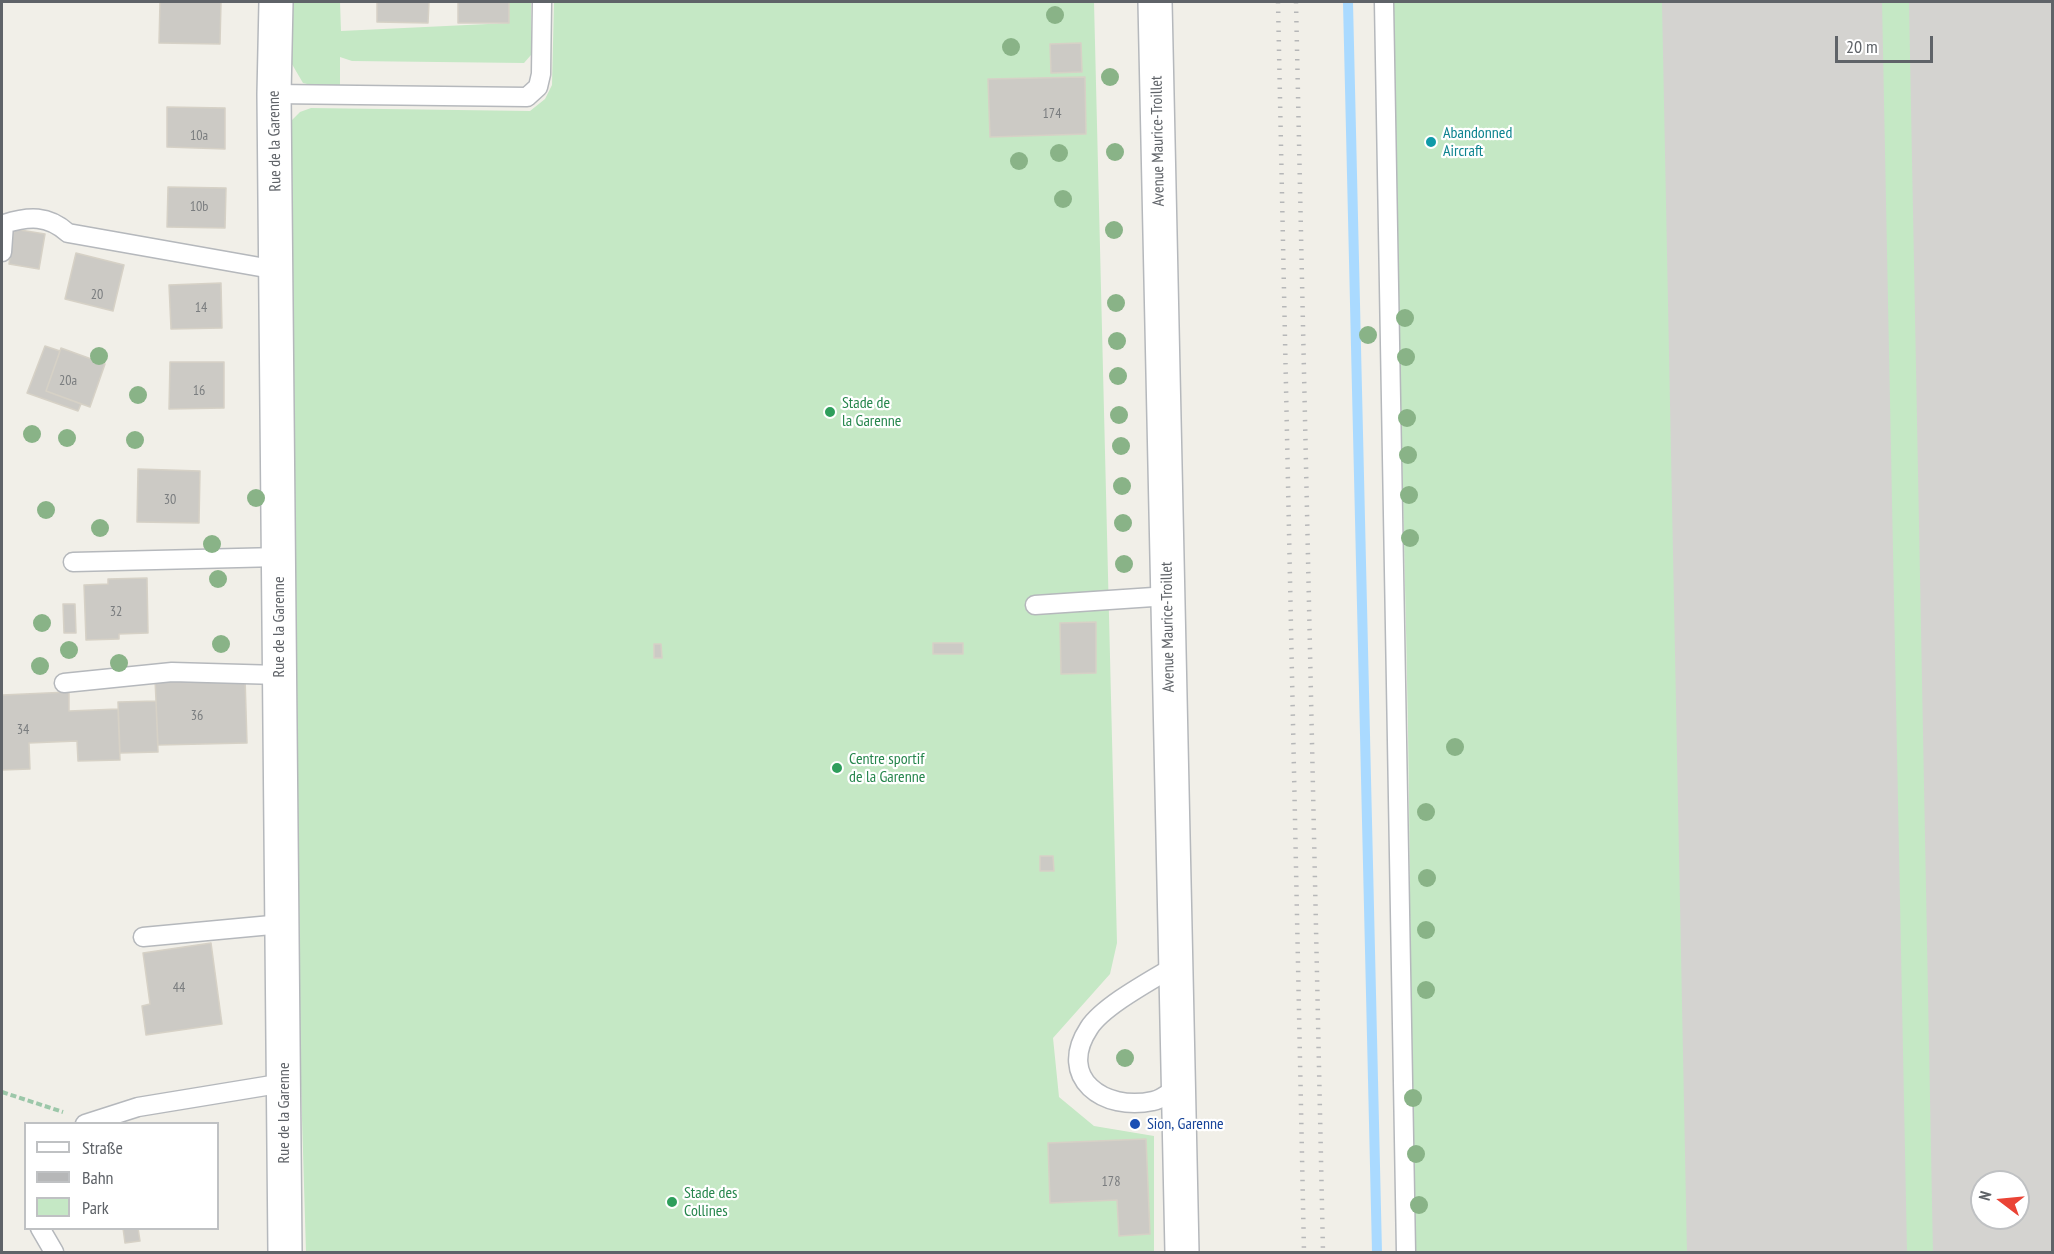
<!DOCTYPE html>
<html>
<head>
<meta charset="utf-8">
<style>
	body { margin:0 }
	#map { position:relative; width:2054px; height:1254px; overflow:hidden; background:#f1efe8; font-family:"PT Sans Narrow",sans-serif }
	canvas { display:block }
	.frame { position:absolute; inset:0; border:3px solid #5f6368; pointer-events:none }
	.legend { position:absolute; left:24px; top:1122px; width:195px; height:108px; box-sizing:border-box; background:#fff; border:2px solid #bfc1c3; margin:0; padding:8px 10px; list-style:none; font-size:18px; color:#5f6368 }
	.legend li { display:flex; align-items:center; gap:12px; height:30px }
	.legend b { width:30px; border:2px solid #bfc1c3 }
	.north { position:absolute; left:1970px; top:1170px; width:60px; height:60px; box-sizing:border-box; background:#fff; border:2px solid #bfc1c3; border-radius:50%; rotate:286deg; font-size:16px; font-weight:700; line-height:24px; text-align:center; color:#5f6368 }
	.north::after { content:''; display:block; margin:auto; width:21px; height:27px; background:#ea4335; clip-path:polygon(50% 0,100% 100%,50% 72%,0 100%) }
	.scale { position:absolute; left:1835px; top:36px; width:98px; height:27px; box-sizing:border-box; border:3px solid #5f6368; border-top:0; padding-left:8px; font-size:18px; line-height:21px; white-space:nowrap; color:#5f6368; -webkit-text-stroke:4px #fff; paint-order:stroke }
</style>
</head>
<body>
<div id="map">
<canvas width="2054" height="1254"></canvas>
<div class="frame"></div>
<ul class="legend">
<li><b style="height:8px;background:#fff"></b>Straße</li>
<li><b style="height:8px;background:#b6b7b8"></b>Bahn</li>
<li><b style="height:16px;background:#c5e8c5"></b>Park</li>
</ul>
<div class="north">N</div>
<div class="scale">20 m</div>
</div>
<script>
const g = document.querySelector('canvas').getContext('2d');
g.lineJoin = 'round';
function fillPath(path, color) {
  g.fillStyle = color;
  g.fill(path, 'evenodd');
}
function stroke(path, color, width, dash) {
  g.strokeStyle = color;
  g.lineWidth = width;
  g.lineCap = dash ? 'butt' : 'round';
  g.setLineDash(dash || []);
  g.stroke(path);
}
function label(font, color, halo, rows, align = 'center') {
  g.font = font + ' "PT Sans Narrow",sans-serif';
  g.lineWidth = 4.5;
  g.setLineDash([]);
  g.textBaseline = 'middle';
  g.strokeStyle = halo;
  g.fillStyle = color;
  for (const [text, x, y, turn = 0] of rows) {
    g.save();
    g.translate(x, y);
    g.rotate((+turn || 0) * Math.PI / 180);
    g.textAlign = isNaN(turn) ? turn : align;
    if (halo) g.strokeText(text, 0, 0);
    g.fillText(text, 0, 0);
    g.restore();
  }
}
fillPath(new Path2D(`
	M284,2H340L341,31L509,23V2H531V55L524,63L352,61L340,57V85L319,87L303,83L286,54Z
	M554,2H1094L1117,943L1110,974L1053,1038L1059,1097L1094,1126L1154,1136V1252H306L297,951L288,124L300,112L311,108L530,111L545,99L552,85Z
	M1392,2H1919L1943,1252H1414C1410,1079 1411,905 1408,731C1404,488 1395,245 1392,2Z`), '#c5e8c5');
stroke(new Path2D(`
	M1348,2L1377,1252`), '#aadaff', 10);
stroke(new Path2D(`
	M2020,48L2039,2`), '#d4d3d0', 88);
stroke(new Path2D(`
	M1772,2L1797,1252
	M2019,2L2043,1252`), '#d4d3d0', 220);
const building = new Path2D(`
	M160,2H221L220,44L159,43Z
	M377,2H429L428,23L377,22Z
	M458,2H509V23H458Z
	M1081,43L1082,72L1051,73L1050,44Z
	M1085,77L1086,134L990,137L988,79Z
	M167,107L225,108V149L167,147Z
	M168,187L226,188L225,228L167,227Z
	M14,229L45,234L39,269L9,264Z
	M76,253L124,265L113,311L65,299Z
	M221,283L222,328L171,329L169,285Z
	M45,346L60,351L46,391L81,404L78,411L27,393Z
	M61,348L105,364L90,407L46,391Z
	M170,362H224V408L169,409Z
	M138,469L200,471L199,523L137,522Z
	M147,578L148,633L119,634V639L86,640L84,585L108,584V579Z
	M63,604H75L76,633H64Z
	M1096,622V673L1061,674L1060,623Z
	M933,643H963V654H933Z
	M654,644H661L662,658H654Z
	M245,677L247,743L158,745L155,679Z
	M69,692V711L118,709L120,760L78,761L77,741L29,743L30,769L2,770V695Z
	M156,701L158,752L120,753L118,702Z
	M1040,856H1053L1054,871H1040Z
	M211,943L222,1024L146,1035L142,1006L150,1004L143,953Z
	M1146,1139L1150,1234L1119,1236L1117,1200L1050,1203L1048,1143Z
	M123,1228H138L140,1241L125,1243Z`);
fillPath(building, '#cccac5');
stroke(building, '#d6d1c6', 1.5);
const lane = new Path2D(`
	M1384,2L1406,1252
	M274,94L527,97L538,87L541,74L542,2
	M2,252L4,224C29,216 48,215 68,233L277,270
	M73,562L279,557
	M1035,605L1168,596
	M64,683L172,672L279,675
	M143,937L282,924
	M1175,966C1152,980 1103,1006 1089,1028C1056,1078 1104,1112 1153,1101C1161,1100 1170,1092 1177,1088
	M85,1124L138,1107L284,1083
	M40,1228L54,1252`);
const street = new Path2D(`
	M276,2L274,94L285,1252
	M1155,2L1182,1252`);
stroke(lane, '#b5b8bc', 21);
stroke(street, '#b5b8bc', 36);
stroke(new Path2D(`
	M2,1092L63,1112`), '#9cc7a9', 4, [6, 3]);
stroke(lane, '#fff', 18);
stroke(street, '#fff', 33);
stroke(new Path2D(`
	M1278,2L1304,1252
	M1296,2L1323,1252`), '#b6b7b8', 4.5, [1.5, 8]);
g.fillStyle = '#89b387';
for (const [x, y] of [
	[1055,15],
	[1011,47],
	[1110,77],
	[1115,152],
	[1059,153],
	[1019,161],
	[1063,199],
	[1114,230],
	[1116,303],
	[1405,318],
	[1368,335],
	[1117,341],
	[99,356],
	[1406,357],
	[1118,376],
	[138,395],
	[1119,415],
	[1407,418],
	[32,434],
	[67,438],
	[135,440],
	[1121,446],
	[1408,455],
	[1122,486],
	[1409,495],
	[256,498],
	[46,510],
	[1123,523],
	[100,528],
	[1410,538],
	[212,544],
	[1124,564],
	[218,579],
	[42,623],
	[221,644],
	[69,650],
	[119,663],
	[40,666],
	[1455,747],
	[1426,812],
	[1427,878],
	[1426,930],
	[1426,990],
	[1125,1058],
	[1413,1098],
	[1416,1154],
	[1419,1205]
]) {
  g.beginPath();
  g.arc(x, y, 9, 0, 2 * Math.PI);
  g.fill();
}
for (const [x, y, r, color] of [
	[1431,142,6,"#0f9aa8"],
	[830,412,6,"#2e9e5b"],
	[837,768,6,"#2e9e5b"],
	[1135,1124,6,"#1a4fb4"],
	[672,1202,6,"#2e9e5b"]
]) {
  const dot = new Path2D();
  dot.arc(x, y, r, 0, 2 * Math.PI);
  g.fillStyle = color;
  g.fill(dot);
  stroke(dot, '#fff', 2);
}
label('14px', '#7a7d7f', null, [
	["174",1052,114],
	["10a",199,136],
	["10b",199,207],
	["20",97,295],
	["14",201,308],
	["20a",68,381],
	["16",199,391],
	["30",170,500],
	["32",116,612],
	["36",197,716],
	["34",23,730],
	["44",179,988],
	["178",1111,1182]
]);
label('16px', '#0d838f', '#fff', [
	["Abandonned",1443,133],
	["Aircraft",1443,151]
], 'left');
label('16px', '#5f6368', '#fff', [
	["Rue de la Garenne",275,141,-91],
	["Avenue Maurice-Troillet",1158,141,-91],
	["Rue de la Garenne",279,627,-90],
	["Avenue Maurice-Troillet",1168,627,-91],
	["Rue de la Garenne",284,1113,-90]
]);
label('16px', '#27864d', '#fff', [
	["Stade de",842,403],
	["la Garenne",842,421],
	["Centre sportif",849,759],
	["de la Garenne",849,777],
	["Stade des",684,1193],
	["Collines",684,1211]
], 'left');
label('16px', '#164399', '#fff', [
	["Sion, Garenne",1147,1124]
], 'left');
</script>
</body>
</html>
